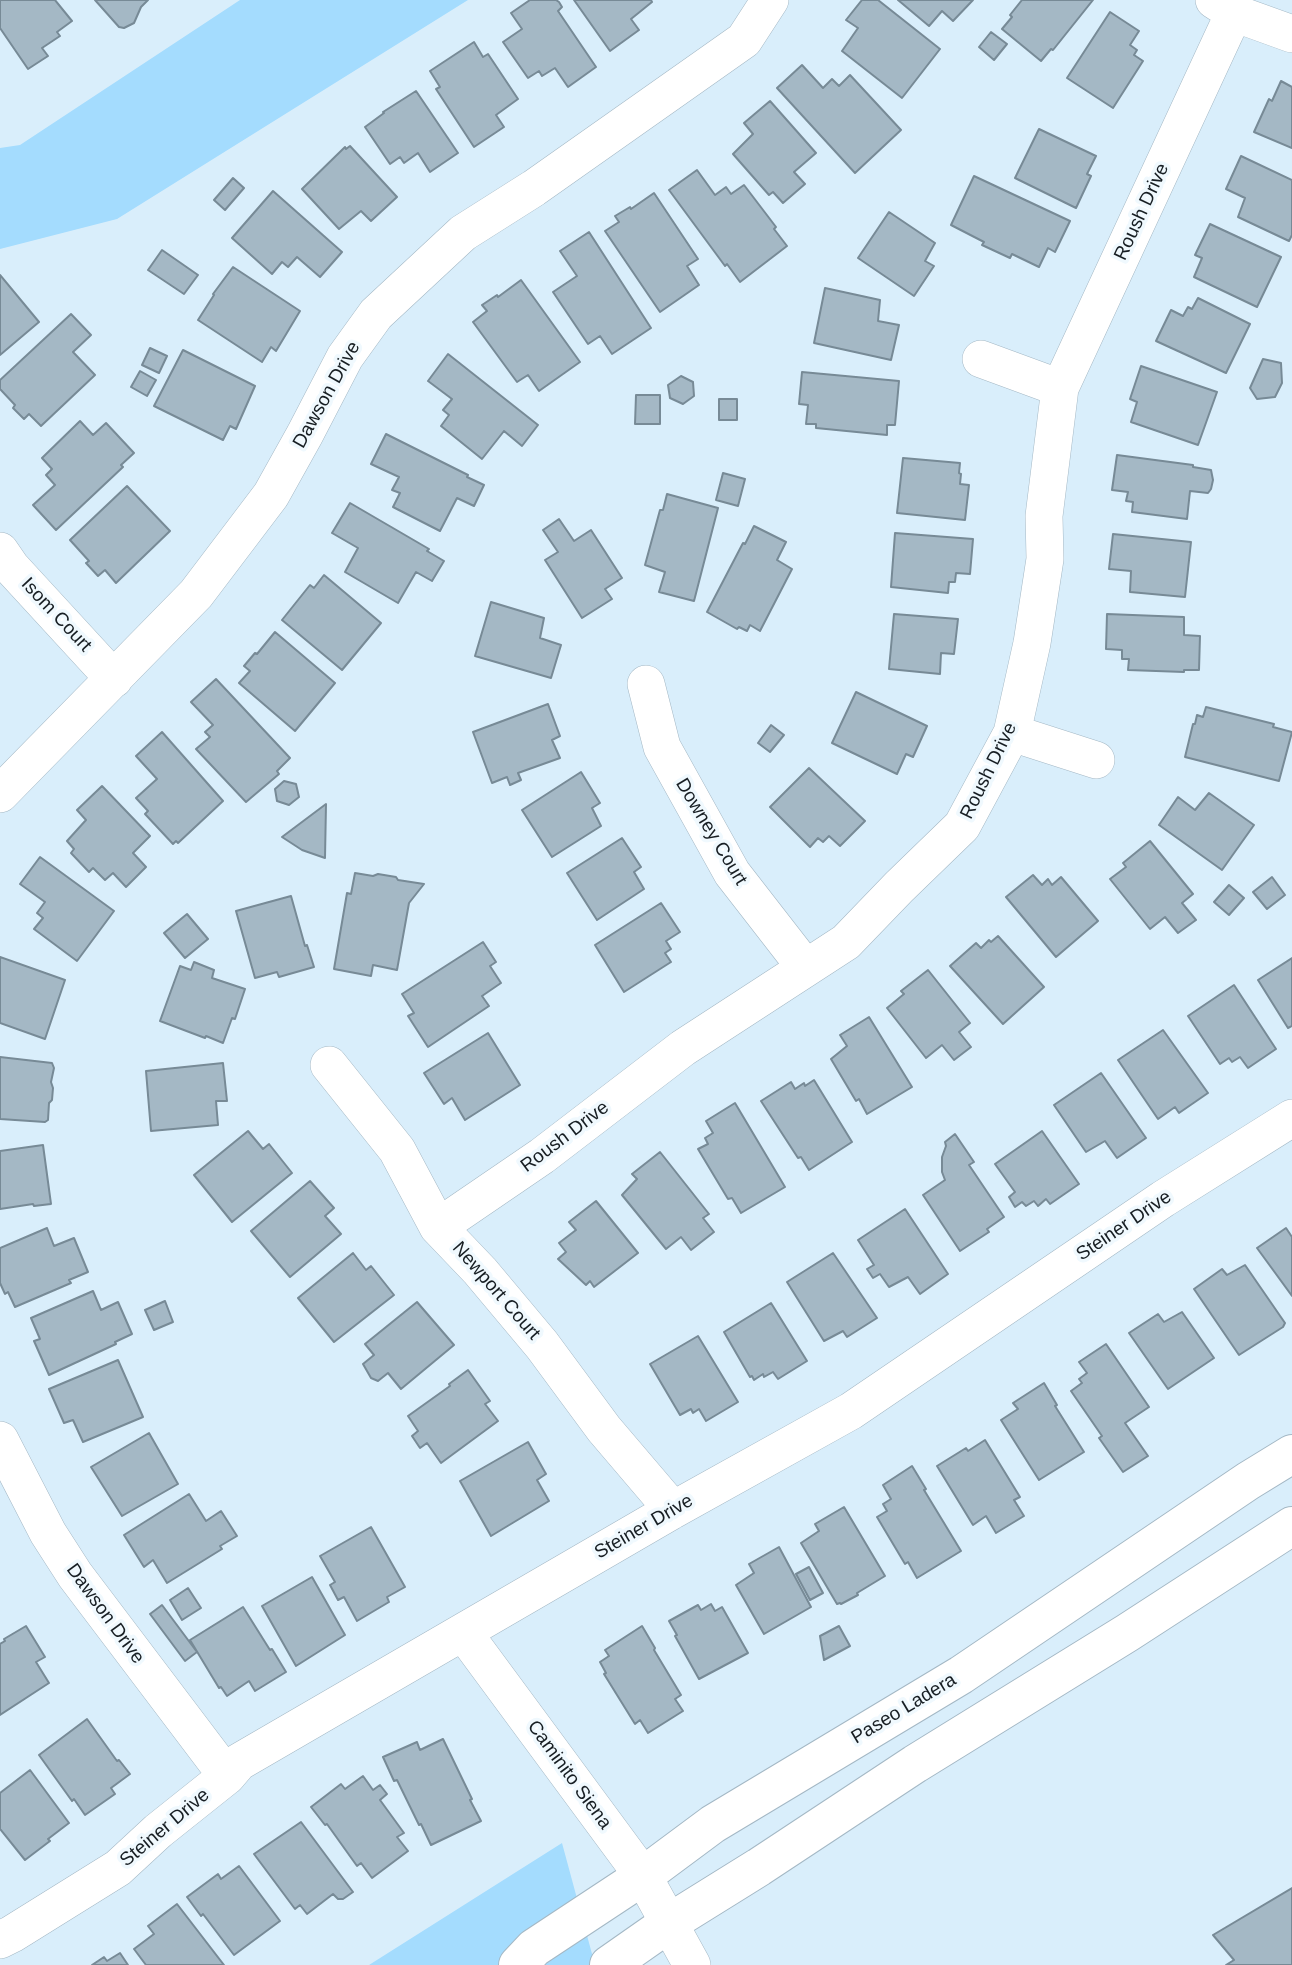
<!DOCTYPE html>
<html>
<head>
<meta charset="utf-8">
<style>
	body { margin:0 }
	canvas { display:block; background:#d9eefb }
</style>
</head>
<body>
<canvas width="1292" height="1965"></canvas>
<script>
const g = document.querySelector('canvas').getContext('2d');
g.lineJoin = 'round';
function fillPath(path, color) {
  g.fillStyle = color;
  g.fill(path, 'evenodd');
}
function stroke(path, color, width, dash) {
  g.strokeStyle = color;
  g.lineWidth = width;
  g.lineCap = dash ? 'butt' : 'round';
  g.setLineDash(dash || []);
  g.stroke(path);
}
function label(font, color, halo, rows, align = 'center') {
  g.font = font + ' Arial,sans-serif';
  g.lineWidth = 7;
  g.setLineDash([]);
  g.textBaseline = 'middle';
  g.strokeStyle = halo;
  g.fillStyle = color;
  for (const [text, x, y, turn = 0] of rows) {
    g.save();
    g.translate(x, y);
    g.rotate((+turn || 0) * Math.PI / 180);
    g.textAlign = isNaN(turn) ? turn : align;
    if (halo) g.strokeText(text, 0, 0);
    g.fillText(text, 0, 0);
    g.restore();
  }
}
fillPath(new Path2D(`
	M240,0H468L117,219L0,249V148L20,145Z
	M562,1843L595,1965H369Z`), '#a4dcfe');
const building = new Path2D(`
	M0,0H55L72,21L57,32L60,36L42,48L48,56L28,69L0,28Z
	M95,0H148L141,7L134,23L124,28L119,27Z
	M530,0H556L559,2L562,7L558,11L596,67L568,87L555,68L542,76L539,71L528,78L503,42L522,29L511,13Z
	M574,0H651L652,2L631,19L639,30L610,51Z
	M862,0H878L940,49L902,98L842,51L858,28L846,20Z
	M898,0H973L953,21L942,11L929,26Z
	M1022,0H1093L1053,50L1051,49L1041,61L1002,29L1012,17L1010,15Z
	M1110,12L1139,31L1130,45L1137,50L1134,55L1143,61L1113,108L1067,78Z
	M991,32L1007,44L994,60L979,47Z
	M474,42L483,57L488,54L518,99L496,115L504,127L474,147L436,89L440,87L430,71Z
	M802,65L823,88L832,79L839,86L850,75L901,130L855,173L777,88Z
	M1281,81L1292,87V148L1254,132L1269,99L1272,101Z
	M416,91L458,153L430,172L418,153L404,163L400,157L390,164L365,127L384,113L383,112Z
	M770,101L816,153L794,172L805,184L783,203L773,192L769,195L733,154L753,134L744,123Z
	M1039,129L1096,156L1087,174L1091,176L1076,208L1015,178Z
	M350,146L397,197L371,221L361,211L339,229L302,189L345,147L346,149Z
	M1241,156L1292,180V235L1289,241L1238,217L1245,198L1226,189Z
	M697,170L715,195L726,187L731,194L744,185L776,227L774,229L787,246L740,282L727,264L725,266L669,190Z
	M974,176L1070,221L1055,252L1048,248L1039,267L1012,254L1010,258L982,245L984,242L951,225Z
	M233,178L244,188L225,210L214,200Z
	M273,191L342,252L320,277L297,257L288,267L282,262L272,274L232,238Z
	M654,193L698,259L687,266L699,285L660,312L605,231L619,222L615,216L630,207L631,209Z
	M889,212L935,243L925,261L934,266L914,296L858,258Z
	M1210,224L1281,257L1257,307L1194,277L1202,258L1195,255Z
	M589,232L651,328L612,354L600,336L588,344L553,292L577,276L560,251Z
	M162,250L198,275L184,294L148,270Z
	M233,267L300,311L276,351L271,347L262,362L198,320L214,295L213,294Z
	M0,275L39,322L0,355Z
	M521,280L580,362L539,391L528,375L517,382L473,322L487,311L482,305L497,295L498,297Z
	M825,288L880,300L878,321L899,325L891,360L814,343Z
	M1198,298L1250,324L1226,373L1156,341L1171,310L1183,316L1188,307L1192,309Z
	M71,314L91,335L73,352L95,375L41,426L29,414L24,419L13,408L15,405L0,389V380Z
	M150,348L167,356L159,373L142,365Z
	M183,350L255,386L236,429L230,426L223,440L154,406Z
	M448,354L538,425L522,446L504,431L482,459L441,426L449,415L443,410L452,399L428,381Z
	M1263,359L1281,363L1282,383L1275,397L1257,399L1250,388Z
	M1141,366L1217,392L1198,445L1131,422L1137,402L1130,399Z
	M140,371L156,380L147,396L131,387Z
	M802,372L899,381L895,425H887V435L816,428V424H806L808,405L799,404Z
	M681,376L693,382L694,396L683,404L670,398L668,385Z
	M636,395H660V424H635Z
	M719,399H737V420H719Z
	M80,421L93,435L106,423L134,453L121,465L123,467L56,530L33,505L55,485L46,475L52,469L42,458Z
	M386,434L468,475L467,477L484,485L474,506L457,498L440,531L393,507L400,493L392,490L399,477L371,464Z
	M1117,455L1193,465V467L1211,470L1213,480L1211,489L1208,493L1190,491L1187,519L1132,512L1133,502L1126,501L1128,492L1112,490Z
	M903,458L960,463L959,473L961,474L960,484L969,485L965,520L897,513Z
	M723,473L745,479L738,506L716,500Z
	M127,486L170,531L116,583L105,570L98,576L86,563L89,561L70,540Z
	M667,494L718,508L694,601L659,592L665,572L645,565L660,510H663Z
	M350,503L429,549L427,551L444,561L432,581L416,572L398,603L345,572L358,548L332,533Z
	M559,519L574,541L591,530L622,578L605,589L612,599L582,618L545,560L558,552L543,530Z
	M754,526L786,542L777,560L792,569L760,631L750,625L747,631L739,627L737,629L707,612L743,543L745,544Z
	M895,533L973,539L970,574L956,573L955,582H949L948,593L891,587Z
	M1113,534L1191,542L1185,597L1130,592L1131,571L1109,569Z
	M324,575L381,623L342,670L282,620L310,585L314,588Z
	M491,602L544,618L540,638L561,645L551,678L475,656Z
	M894,614L958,619L954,654L941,653L940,674L889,669Z
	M1107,614L1184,617V635L1200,636L1199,670H1184V672L1128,670L1129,659H1122V650L1106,649Z
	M275,632L335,683L295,731L239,683L250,671L244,666L255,653L257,654Z
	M216,679L290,758L277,771L279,774L246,802L196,749L210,737L205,732L213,725L191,702Z
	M856,692L927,726L913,757L906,754L897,774L832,743Z
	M548,704L560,736L552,740L560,758L518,773L521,780L510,785L507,777L492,783L473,732Z
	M1206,707L1274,724L1273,727L1292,732L1279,781L1185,757L1193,724H1195L1197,715L1203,717Z
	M771,725L784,735L770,752L758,743Z
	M162,732L223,801L178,843L176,841L173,844L145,814L148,811L136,798L157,779L136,756Z
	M809,768L865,821L840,846L829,836L823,842L818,838L810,847L770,807Z
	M581,772L600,803L592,808L601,826L552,857L522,810Z
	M284,781L296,784L299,797L289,805L277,801L275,789Z
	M102,786L150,836L133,853L146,867L126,887L113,873L105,880L93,868L89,872L71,853L74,849L67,841L86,820L77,810Z
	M1209,793L1254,825L1222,870L1159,825L1178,797L1195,810Z
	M326,804L325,858L302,850L282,837Z
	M622,838L641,867L634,872L644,889L597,920L567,873Z
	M1150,841L1193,894L1182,903L1196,920L1178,933L1165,917L1150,929L1110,879L1126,867L1123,863Z
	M40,857L114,911L77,961L34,929L43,918L37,913L45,902L20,884Z
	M355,873L373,876L378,874L396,877L398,880L424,884L409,903L397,970L373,965L371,976L334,969L347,893L351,894Z
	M1033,875L1042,885L1048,879L1052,885L1061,877L1098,921L1056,957L1006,897Z
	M1272,877L1285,895L1267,909L1253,892Z
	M1229,885L1244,898L1229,915L1214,902Z
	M291,896L305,946L307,945L314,967L279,977L277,972L255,978L236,911Z
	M661,903L680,932L666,941L671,949L665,953L671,962L624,992L595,945Z
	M187,914L208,939L185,958L164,933Z
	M998,936L1044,987L1003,1024L950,966L976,943L981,948L989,940L991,942Z
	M483,942L496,962L490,966L501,983L482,996L489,1006L428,1047L408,1016L414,1013L402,994Z
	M0,957L65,980L45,1039L0,1023Z
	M1292,958V1026L1288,1028L1258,980Z
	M194,962L214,970L212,978L245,989L235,1019L232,1018L223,1043L206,1036L205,1038L160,1021L180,966L191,970Z
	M928,970L970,1023L959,1032L971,1047L954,1060L942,1045L926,1058L887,1008L904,994L901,991Z
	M1234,985L1276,1049L1248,1068L1240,1057L1232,1062L1229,1058L1220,1064L1188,1016Z
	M869,1017L912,1087L867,1114L859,1099L856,1101L831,1059L847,1046L840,1035Z
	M1163,1030L1208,1093L1179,1113L1175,1107L1158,1119L1118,1060Z
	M488,1033L520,1085L465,1120L452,1098L444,1104L424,1073Z
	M0,1057L52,1063L54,1068L51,1082L53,1088L52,1100L49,1103L48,1120L45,1122L0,1119Z
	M223,1063L227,1101H216L218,1125L151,1131L146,1071Z
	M1101,1073L1146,1138L1117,1158L1105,1141L1086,1152L1054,1105Z
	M814,1080L852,1142L809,1170L801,1157L798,1158L761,1101L791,1082L795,1089L804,1083L805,1086Z
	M735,1103L785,1187L741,1213L732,1198L728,1199L698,1149L708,1144L705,1138L713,1133L706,1121Z
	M248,1131L263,1149L269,1144L292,1173L232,1222L194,1175Z
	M1042,1131L1079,1184L1050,1204L1046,1199L1038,1206L1034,1201L1026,1206L1022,1202L1015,1207L1009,1197L1015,1192L995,1164Z
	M955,1134L974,1162L969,1165L1004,1217L987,1229L989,1232L960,1251L923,1195L945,1180L942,1172V1157L946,1146L945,1142Z
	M43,1145L51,1204L34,1206L33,1204L0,1209V1151Z
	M660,1152L709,1214L703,1218L714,1232L691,1250L681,1237L666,1249L622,1195L637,1179L632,1174Z
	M310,1181L334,1208L325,1216L341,1234L290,1277L251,1231Z
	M596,1201L638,1253L594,1287L590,1281L586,1285L558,1259L566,1252L559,1243L576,1230L569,1222Z
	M905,1209L948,1274L920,1294L908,1277L889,1287L880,1274L873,1278L867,1269L874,1265L858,1240Z
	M47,1228L54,1246L74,1238L88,1272L69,1280L71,1283L15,1307L8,1292L5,1294L0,1283V1248Z
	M1286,1228L1292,1237V1296L1257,1248Z
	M353,1253L366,1270L371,1266L394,1295L334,1342L298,1298Z
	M833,1253L877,1318L847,1337L843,1331L824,1341L787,1282Z
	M1245,1265L1285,1323L1283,1327L1239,1355L1194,1289L1222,1269L1227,1275Z
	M93,1291L101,1310L118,1302L132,1334L115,1342L116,1344L49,1375L34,1341L40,1339L31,1318Z
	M165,1301L173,1322L154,1330L145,1310Z
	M417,1302L454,1345L401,1389L388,1373L378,1381L371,1378L363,1364L374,1355L365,1344Z
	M771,1303L807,1361L778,1379L773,1372L764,1377L763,1374L754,1380L752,1376L750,1377L724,1332Z
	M1182,1312L1214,1358L1168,1389L1129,1333L1158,1314L1164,1322Z
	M698,1336L738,1402L706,1421L699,1409L693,1413L691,1409L680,1415L650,1364Z
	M1106,1344L1149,1407L1125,1423L1148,1456L1123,1472L1099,1438L1102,1436L1071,1391L1082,1383L1079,1379L1087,1373L1079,1362Z
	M118,1360L143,1417L83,1442L73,1420L64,1423L49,1389Z
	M468,1370L490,1401L485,1404L498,1421L441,1463L427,1443L420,1448L412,1436L418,1431L408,1416L450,1386L449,1384Z
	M1044,1383L1057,1405L1055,1406L1084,1452L1039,1480L1001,1420L1018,1409L1013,1403Z
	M149,1433L178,1484L122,1516L91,1467Z
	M985,1440L1020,1497L1014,1500L1024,1516L996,1533L986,1516L973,1525L937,1466L966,1448L968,1451Z
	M528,1442L546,1474L537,1480L549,1501L491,1536L460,1481Z
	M912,1466L926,1489L924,1490L961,1551L917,1578L908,1562L905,1564L877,1517L887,1511L883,1504L891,1499L883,1485Z
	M189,1494L206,1521L221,1511L237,1536L220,1546L222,1549L167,1583L153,1560L144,1567L124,1535Z
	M844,1507L885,1576L857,1593L858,1595L841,1604L840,1603L837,1604L801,1543L819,1531L815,1524Z
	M371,1527L405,1587L387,1597L389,1602L357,1621L344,1597L338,1600L330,1585L335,1582L320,1556Z
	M779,1547L811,1607L764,1634L736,1585L754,1573L749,1564Z
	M809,1567L823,1593L810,1600L796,1574Z
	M312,1577L345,1635L296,1666L262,1606Z
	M188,1588L201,1608L182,1620L170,1600Z
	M711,1604L715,1611L722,1607L748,1653L699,1679L675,1636L677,1635L669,1621L698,1605L701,1610Z
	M162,1605L197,1652L185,1661L150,1614Z
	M243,1607L270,1650L272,1649L286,1672L255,1691L249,1681L227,1696L221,1687L219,1688L190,1640Z
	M26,1626L45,1657L36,1662L49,1683L0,1715V1644L5,1641L4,1639Z
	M642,1626L655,1648L654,1650L681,1695L675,1699L683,1711L648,1733L640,1720L635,1724L604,1674L606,1673L600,1662L609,1656L605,1650Z
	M839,1626L850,1646L824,1660L820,1636Z
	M87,1719L117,1761L119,1760L130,1774L111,1788L115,1794L85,1815L74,1799L72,1801L39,1755Z
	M443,1739L472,1799L470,1800L481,1821L431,1845L421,1824L419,1825L397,1780L394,1781L383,1757L417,1742L420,1750Z
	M30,1770L69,1823L48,1839L50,1841L25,1860L0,1829V1793Z
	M363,1776L373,1790L380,1785L387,1794L380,1800L404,1833L397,1837L408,1851L372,1878L361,1863L357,1866L327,1824L325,1825L311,1807L341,1784L345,1789Z
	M301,1822L353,1892L343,1899H338L333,1894L307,1914L300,1905L295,1909L254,1854Z
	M239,1866L280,1921L234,1955L203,1914L201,1916L187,1897L218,1874L221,1879Z
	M1292,1888V1965H1226L1234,1960L1213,1935Z
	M177,1904L224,1965H146L134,1949L154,1934L148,1926Z
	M120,1953L128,1965H92L104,1957L107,1961Z`);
fillPath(building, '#a4b8c5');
stroke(building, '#778a96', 2);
const street = new Path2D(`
	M1214,0L1234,13L1292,34
	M981,359L1060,388
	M0,551L11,567L114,679
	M646,684L662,747L732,873L805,967
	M1012,733L1096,760
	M0,794L196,594L271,495L305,434L345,357L376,314L463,233L534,188L744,40L770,0
	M329,1065L397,1150L438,1227L480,1271L542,1345L604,1429L673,1510
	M438,1227L542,1156L683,1048L846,942L899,887L962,826L1012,733L1032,643L1045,559L1044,516L1060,388L1234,13
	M0,1440L48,1533L75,1575L227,1776
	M463,1632L643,1876L692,1965
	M0,1940L12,1934L118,1868L158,1831L227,1776L239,1762L673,1510L851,1411L1163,1199L1292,1118`);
const secondary = new Path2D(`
	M518,1965L534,1948L643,1876L713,1824L961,1675L1248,1481L1292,1454
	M609,1965L669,1923L759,1867L915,1764L1127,1633L1292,1526`);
stroke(street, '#a4b8c5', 38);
stroke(secondary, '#a4b8c5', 40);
stroke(street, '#fff', 37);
stroke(secondary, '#fff', 38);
label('19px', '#171e23', '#f0f9fe', [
	["Roush Drive",1142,212,-65],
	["Dawson Drive",327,395,-61],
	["Isom Court",56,615,47],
	["Roush Drive",989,771,-64],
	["Downey Court",711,832,59],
	["Roush Drive",565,1137,-37],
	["Steiner Drive",1124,1226,-34],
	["Newport Court",496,1291,49],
	["Steiner Drive",644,1527,-30],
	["Dawson Drive",105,1614,54],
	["Paseo Ladera",904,1709,-31],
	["Caminito Siena",569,1775,54],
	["Steiner Drive",165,1828,-40]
]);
</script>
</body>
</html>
